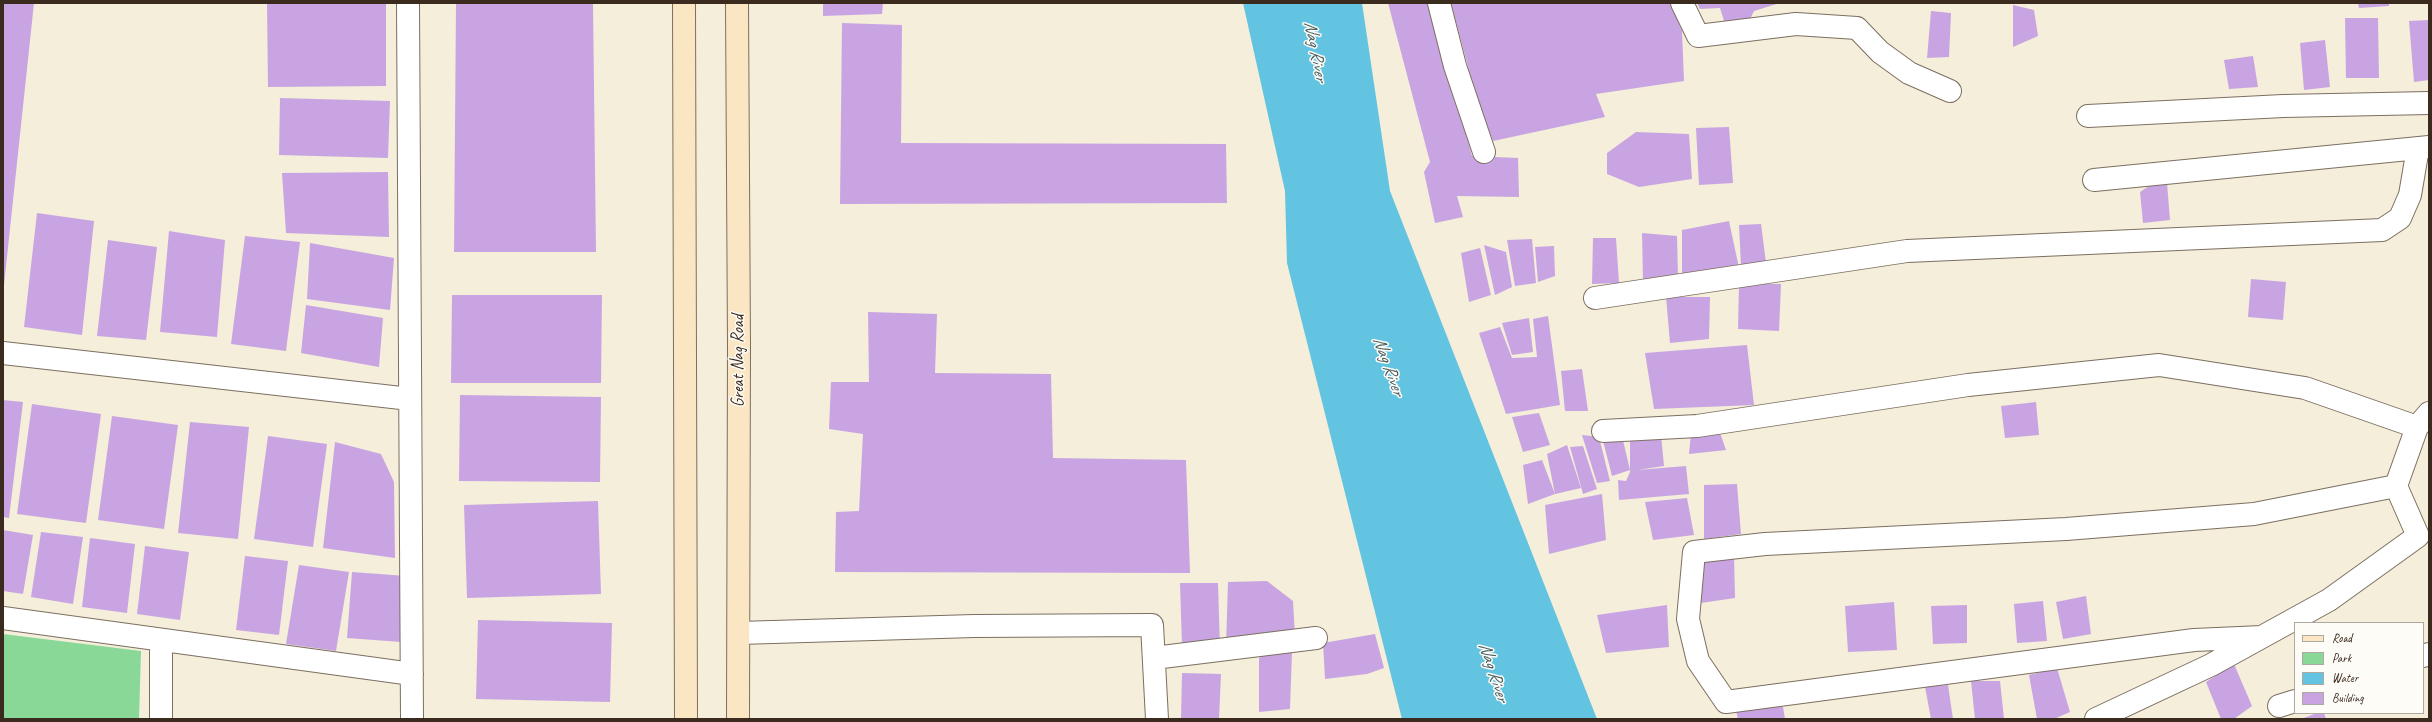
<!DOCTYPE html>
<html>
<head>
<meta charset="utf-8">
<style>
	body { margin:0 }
	#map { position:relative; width:2432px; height:722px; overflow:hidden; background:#f4eeda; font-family:Caveat,sans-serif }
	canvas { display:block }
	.frame { position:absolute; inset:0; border:4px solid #3b2a1e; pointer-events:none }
	.legend { position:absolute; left:2294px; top:622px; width:130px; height:92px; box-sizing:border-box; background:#fdfcf7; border:1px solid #afa8a0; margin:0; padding:5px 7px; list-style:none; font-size:12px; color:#3b2a1e }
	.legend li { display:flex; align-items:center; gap:8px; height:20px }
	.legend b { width:20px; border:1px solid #afa8a0 }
</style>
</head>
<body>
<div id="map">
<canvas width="2432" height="722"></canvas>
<div class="frame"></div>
<ul class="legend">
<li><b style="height:5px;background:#fbe6c4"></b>Road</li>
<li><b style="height:11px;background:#89d898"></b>Park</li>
<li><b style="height:11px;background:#63c4e1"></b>Water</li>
<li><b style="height:11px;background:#c8a5e2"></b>Building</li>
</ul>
</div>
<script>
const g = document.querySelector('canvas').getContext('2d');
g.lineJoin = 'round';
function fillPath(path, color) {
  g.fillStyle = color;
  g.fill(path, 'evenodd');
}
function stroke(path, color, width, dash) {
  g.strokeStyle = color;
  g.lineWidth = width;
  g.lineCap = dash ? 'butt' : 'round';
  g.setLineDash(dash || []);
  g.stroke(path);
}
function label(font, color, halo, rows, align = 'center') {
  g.font = font + ' Caveat,sans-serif';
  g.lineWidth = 3;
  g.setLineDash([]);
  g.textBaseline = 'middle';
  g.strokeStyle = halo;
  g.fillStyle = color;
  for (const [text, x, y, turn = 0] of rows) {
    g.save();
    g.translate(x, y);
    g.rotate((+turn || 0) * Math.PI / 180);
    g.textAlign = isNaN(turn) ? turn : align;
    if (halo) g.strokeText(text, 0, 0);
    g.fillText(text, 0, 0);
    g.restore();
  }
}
fillPath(new Path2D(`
	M3,634L141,651L139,719H3Z`), '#89d898');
fillPath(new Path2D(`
	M1243,3H1362L1390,191L1597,719H1402L1287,263L1285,191Z`), '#63c4e1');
fillPath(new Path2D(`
	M3,3H34L4,285H3Z
	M267,3H386V86L268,87Z
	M456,3H593L596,252H454Z
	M823,3H883L882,14L823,16Z
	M1388,3H1429L1450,71L1472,156L1518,158L1519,197L1457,196L1463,217L1435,223L1424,172L1430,162Z
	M1451,3H1670L1682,31L1684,81L1596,94L1605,117L1493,141L1475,93Z
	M1697,3H1780L1754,11L1750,19L1725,24L1720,8L1700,9Z
	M2358,3H2389V6L2359,8Z
	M2013,5L2034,10L2038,36L2013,47Z
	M1931,11L1951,13L1949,57L1927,58Z
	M2345,18H2378L2379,78H2346Z
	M2429,20V80L2414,82L2409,21Z
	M842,23L902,25L901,143L1226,144L1227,203L840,204Z
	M2325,40L2330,87L2304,90L2300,43Z
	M2253,56L2258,87L2229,89L2224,60Z
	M280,98L390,101L388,158L279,155Z
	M1729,127L1733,183L1699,185L1696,128Z
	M1636,132L1689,134L1692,179L1639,187L1607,174V153Z
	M388,172L389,237L286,233L282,173Z
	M2167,183L2170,220L2143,223L2140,192L2152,184Z
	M37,213L94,221L82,335L24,327Z
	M1729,221L1739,268L1682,275V230Z
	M1761,224L1766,263L1741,266L1739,225Z
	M169,231L225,240L217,337L160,332Z
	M1642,233L1677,236L1678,276L1643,281Z
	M245,236L300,242L286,351L231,344Z
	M1593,238H1616L1619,283L1592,284Z
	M1532,239L1536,283L1515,286L1507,240Z
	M108,240L157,247L146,340L97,336Z
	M310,243L394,258L390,310L307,299Z
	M1484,245L1506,252L1512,287L1495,295Z
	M1554,246L1555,276L1538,282L1535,247Z
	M1480,248L1491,295L1469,302L1461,253Z
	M2251,279L2286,282L2283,320L2248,317Z
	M1739,284H1781L1779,331L1738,329Z
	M452,295H602L601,383H451Z
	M1666,297H1710L1709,339L1670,343Z
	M306,305L383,318L379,367L301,353Z
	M868,312L937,314L935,373L1051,374L1053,458L1186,460L1190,573L835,572L836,512L859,511L863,434L829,429L831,382H869Z
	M1548,316L1560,405L1506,414L1479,333L1500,327L1512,358L1537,357L1533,319Z
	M1529,318L1533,352L1512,355L1502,323Z
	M1747,345L1754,405L1654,409L1645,353Z
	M1582,369L1588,411H1565L1561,371Z
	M460,395L601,397L600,482L459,481Z
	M3,400L23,402L9,518L3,517Z
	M2036,402L2039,435L2005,438L2001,406Z
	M32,404L101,414L86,523L17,514Z
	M1539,413L1550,445L1523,452L1512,417Z
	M112,416L178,425L164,529L98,520Z
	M190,422L249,427L238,539L178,533Z
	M1719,430L1726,450L1689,454L1691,433Z
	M1582,435L1599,437L1610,481L1597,483Z
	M1630,435H1661L1664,466L1637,470L1686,466L1689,494L1619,500L1618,480L1626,481L1630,472Z
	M268,436L327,444L313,547L254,539Z
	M1622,436L1630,470L1612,476L1602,437Z
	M335,442L381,454L394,482L395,558L323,548Z
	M1567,445L1581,488L1555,494L1547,454Z
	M1583,446L1597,489L1583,494L1570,447Z
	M1542,460L1555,494L1528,504L1523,465Z
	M1737,484L1741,534L1704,539V485Z
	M1602,494L1606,540L1549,554L1545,505Z
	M1687,498L1694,535L1653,540L1645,502Z
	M598,501L601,594L467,598L464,505Z
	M3,530L33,535L23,594L3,591Z
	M41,532L83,537L73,604L31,597Z
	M90,538L135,544L127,613L82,607Z
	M145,546L189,552L180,620L137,614Z
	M1734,555L1735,598L1694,604L1698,556Z
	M245,556L288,561L279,635L236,630Z
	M299,565L349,572L336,651L286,644Z
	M352,572L406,576L401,642L347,638Z
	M1267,581L1293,601L1295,636L1226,645L1228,582Z
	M1180,583H1218L1220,649L1182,646Z
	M2086,596L2091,634L2063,639L2056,602Z
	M2043,601L2047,641L2017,643L2014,604Z
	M1894,602L1897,650L1848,652L1845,606Z
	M1667,605L1669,647L1606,653L1597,615Z
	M1967,605V643L1933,644L1931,606Z
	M478,620L612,623L610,702L476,699Z
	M1375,634L1384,668L1367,674L1325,679L1323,643Z
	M1273,649L1275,654L1292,652L1290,709L1259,712V658Z
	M2234,664L2252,706L2234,719H2221L2206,682Z
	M2057,668L2070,712L2054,719H2037L2029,675Z
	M1182,673L1221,674L1219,719H1181Z
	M1971,681H2000L2004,719H1975Z
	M1948,685L1953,719H1931L1925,687Z
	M1735,706L1783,707L1785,719H1738Z
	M2317,713H2324L2326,719H2301Z`), '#c8a5e2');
const minor = new Path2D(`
	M408,3L412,719
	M1439,3L1455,66L1484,152
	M1682,3L1698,36L1796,24L1857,28L1880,52L1909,73L1950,91
	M2088,116L2283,106L2429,103
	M2094,180L2429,147
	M1595,298L1907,251L2382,230L2400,218L2410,195L2418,148
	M3,353L410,399
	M1603,431L1697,426L1968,385L2159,365L2305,388L2417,427L2429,413
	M3,618L412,674
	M739,633L974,626L1152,625L1157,719
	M2262,637L2194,640L1726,702L1698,661L1688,619L1694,552L1765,544L2066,529L2254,514L2396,486L2417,427
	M2423,656L2429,654
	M1154,658L1316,638
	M2279,706L2295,701
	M161,719V640
	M2096,719L2211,665L2329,600L2418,536L2396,486`);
const secondary = new Path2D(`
	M684,3L686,719
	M737,3L739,347L738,719`);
stroke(minor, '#7c6f60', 24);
stroke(secondary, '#7c6f60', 24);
stroke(minor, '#fff', 22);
stroke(secondary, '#fbe6c4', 22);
label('17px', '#3b2a1e', '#fdfcf7', [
	["Great Nag Road",739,361,-90]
]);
label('italic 18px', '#496062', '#fdfcf7', [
	["Nag River",1315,51,79],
	["Nag River",1388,366,70],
	["Nag River",1493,672,72]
]);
</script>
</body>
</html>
